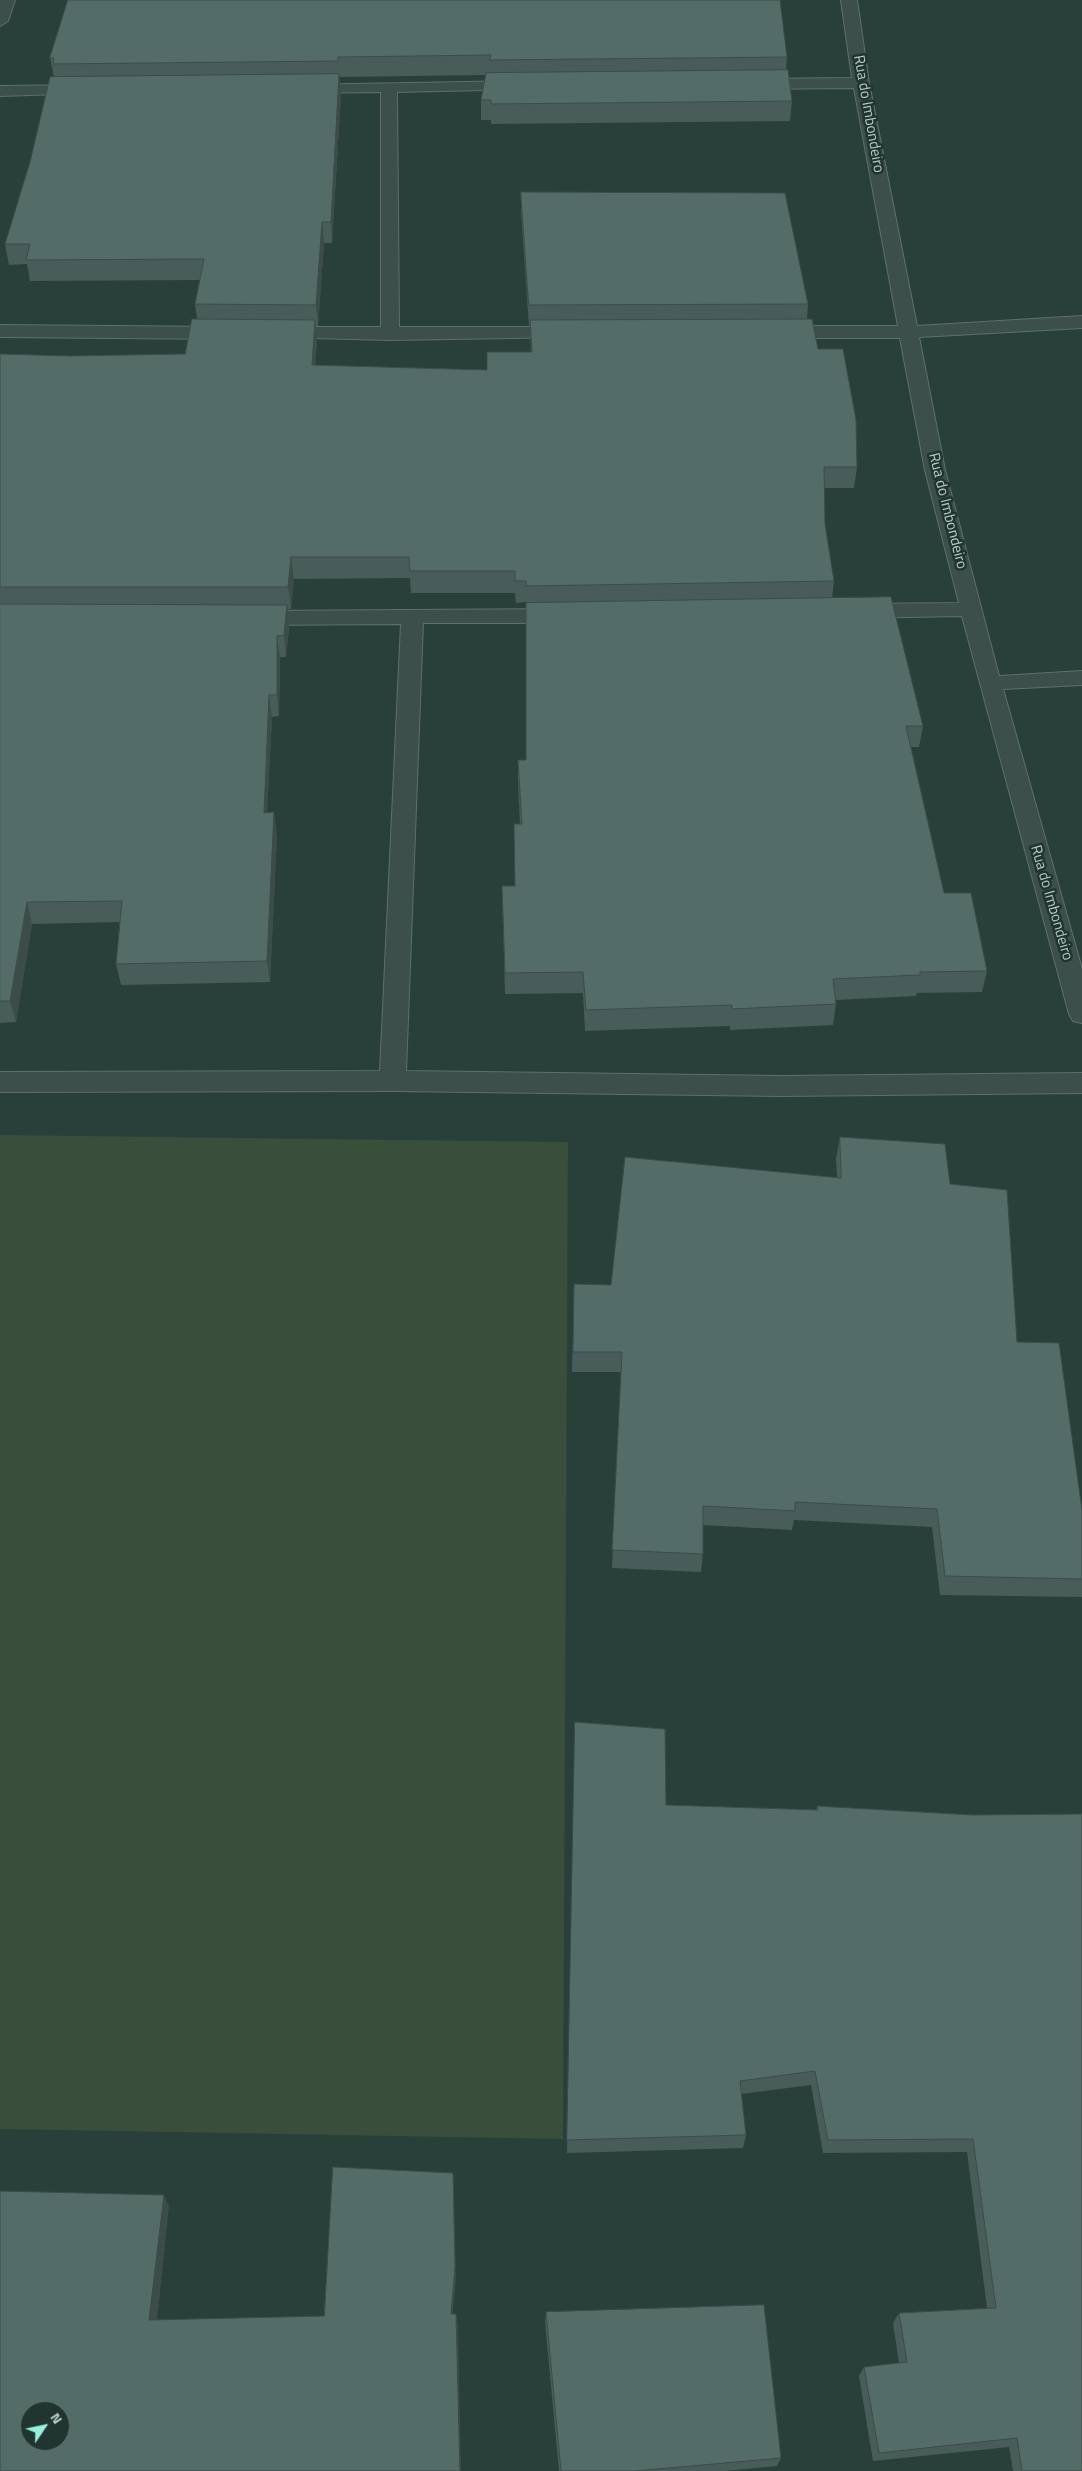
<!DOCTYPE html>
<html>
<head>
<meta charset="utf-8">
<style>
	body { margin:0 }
	#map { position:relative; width:1082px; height:2471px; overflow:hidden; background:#293f3a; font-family:"Titillium Web",sans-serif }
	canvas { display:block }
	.north { position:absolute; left:20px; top:2401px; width:50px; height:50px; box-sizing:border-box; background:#213530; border:1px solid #5e716c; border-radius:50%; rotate:56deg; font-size:14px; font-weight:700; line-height:20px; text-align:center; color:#b9cac6 }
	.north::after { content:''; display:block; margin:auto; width:18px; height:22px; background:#99efde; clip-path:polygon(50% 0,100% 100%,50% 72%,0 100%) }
</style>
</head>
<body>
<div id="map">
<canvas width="1082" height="2471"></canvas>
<div class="north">N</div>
</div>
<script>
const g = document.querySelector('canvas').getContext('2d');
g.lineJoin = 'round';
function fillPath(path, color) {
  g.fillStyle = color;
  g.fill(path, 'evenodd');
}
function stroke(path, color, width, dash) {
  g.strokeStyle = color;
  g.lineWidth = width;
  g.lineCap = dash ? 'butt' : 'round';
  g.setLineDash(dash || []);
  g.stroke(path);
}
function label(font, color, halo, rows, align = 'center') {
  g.font = font + ' "Titillium Web",sans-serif';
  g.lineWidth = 5;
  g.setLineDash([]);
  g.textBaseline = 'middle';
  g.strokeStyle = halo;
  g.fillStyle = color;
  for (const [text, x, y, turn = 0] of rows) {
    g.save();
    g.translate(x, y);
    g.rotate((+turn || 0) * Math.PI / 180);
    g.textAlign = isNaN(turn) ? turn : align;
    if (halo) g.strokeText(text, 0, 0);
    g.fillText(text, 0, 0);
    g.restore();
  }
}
fillPath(new Path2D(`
	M0,1135L568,1142L563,2139L0,2129Z`), '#3a4e3c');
const minor = new Path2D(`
	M0,0H15L8,21L0,26Z
	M841,0H857L869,83L917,326L1082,316V328L919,337L945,470L999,676L1082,671V685L1003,689L1082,969V1023L1073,1021L1069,1014L962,616L856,618L848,616L845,611L848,606L856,604L959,603L925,470L900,338H776L769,336L767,332L769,328L776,326H898L854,88L752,89L746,87L744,84L746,81L752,79L852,78Z
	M522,81L528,83L530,86L528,89L397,92L399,327H568L575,329L577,333L575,337L390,340L272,337L270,333L272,329L279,327H381V92L302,93L296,91L294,88L296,85Z
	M84,85L90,87L92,90L90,93L0,96V86Z
	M0,325L226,327L233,329L235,333L233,337L226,339L0,337Z
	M563,609L571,611L574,616L571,621L563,623H423L406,1071L781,1076L1082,1073V1093L781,1096L393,1091L0,1092V1072L380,1071L401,624L251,625L243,623L240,618L243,613L251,611Z`);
stroke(minor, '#5d706b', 2);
fillPath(minor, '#3d4f4b');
fillPath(new Path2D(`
	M68,0L787,57L786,70L792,101L790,121L491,124V120H481V100L486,75L339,77L341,94L332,243H324L318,326H315L317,341L315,365L487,370L531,352L530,326H529L521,212V192L808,304L807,319L818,349L857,467L854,488H824L825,524L834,581L832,598L923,726L919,747H911L944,893L987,971L982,992L917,993L916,996L835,1000L836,1004L833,1025L730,1030V1026L585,1031L583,993L505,994L502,886H515L520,824L518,781V760H526V602L516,603L515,593H411L410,578L294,579L291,609H287L289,627L286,657H280L279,716L272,717L267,812L277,834L270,982L121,985L116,964L120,922L32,924L16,1022L0,1023V354L70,356L185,354L197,319L195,304L200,280L30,281L27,264L9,265L5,244L30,162L54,77L50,58Z
	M840,1137L950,1184L1017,1342L1082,1510V1597L940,1595L932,1527L794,1520L792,1530L703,1525V1554L701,1572L612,1568L621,1372H572L574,1284L611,1285L837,1177L836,1158Z
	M575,1722L666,1805L816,1810L817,1806L972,1815L1082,2471H1013L1009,2447L873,2461L859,2376L864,2367L899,2363L893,2323L899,2313L987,2308L967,2152L823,2153L811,2085L741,2094L746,2135L743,2148L567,2153Z
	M546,2312L781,2458L777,2466L725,2471H559L545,2322Z`), '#485d59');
fillPath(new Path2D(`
	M339,74L341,94L332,243L331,222Z
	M322,222L324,243L318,326L316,305Z
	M315,320L317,341L314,386L312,365Z
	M291,557L294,579L291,609L288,587Z
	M287,605L289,627L286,657L284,635Z
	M277,636L280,657L279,716L277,695Z
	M269,695L272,717L266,834L264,813Z
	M274,812L277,834L270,982L267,961Z
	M27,902L32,924L16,1022L10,1001Z
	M453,2173L454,2185L456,2278L452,2325L451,2314Z
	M164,2195L169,2207L156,2331L149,2320Z
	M456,2314L458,2325L461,2471H460Z`), '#3b4c49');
const building = new Path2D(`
	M68,0H780L787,57L489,60L491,55L338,57V61L53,64L54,58H50Z
	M788,70L792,101L491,104V100H481L486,73Z
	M339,74L331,222H322L316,305L195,304L204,259L26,260L30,244H5L30,162L50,77Z
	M521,192L785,193L808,304L529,305Z
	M192,319L315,320L312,365L487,370V352H532L530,320L812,319L818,349H843L856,420L857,467H824L825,524L834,581L526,586V581H515V571H410L409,557H291L288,587H0V354L70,356L185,354Z
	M891,597L923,726H906L944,893H971L987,971L920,972V975L833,979L836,1004L732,1009V1005L586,1010L583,972L505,973L502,886H515L514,824H522L518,760H526V603Z
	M0,604L287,605L284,635L277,636V695H269L264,813L274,812L267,961L116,964L122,901L27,902L10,1001H0Z
	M840,1137L945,1144L950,1184L1007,1190L1017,1342L1059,1343L1082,1510V1579L945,1576L937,1509L795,1502V1511L703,1506V1554L612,1550L622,1352H573L574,1284L611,1285L625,1157L841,1178Z
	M575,1722L665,1729L666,1805L818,1810L817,1806L972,1815L1082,1814V2471H1022L1017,2438L879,2453L864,2367L907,2362L899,2313L996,2308L973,2139L828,2140L815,2071L740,2081L746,2135L567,2140Z
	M333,2167L453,2173L455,2267L451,2314H456L460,2471H0V2191L164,2195L149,2320L324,2316ZM30,2411H60V2441H30Z
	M764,2305L781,2458L635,2471H561L546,2312Z`);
fillPath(building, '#546c68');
stroke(building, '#3b4c49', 1);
label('15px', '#b9cac6', '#213530', [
	["Rua do Imbondeiro",868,114,80],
	["Rua do Imbondeiro",947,511,76],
	["Rua do Imbondeiro",1051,903,74]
]);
</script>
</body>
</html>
